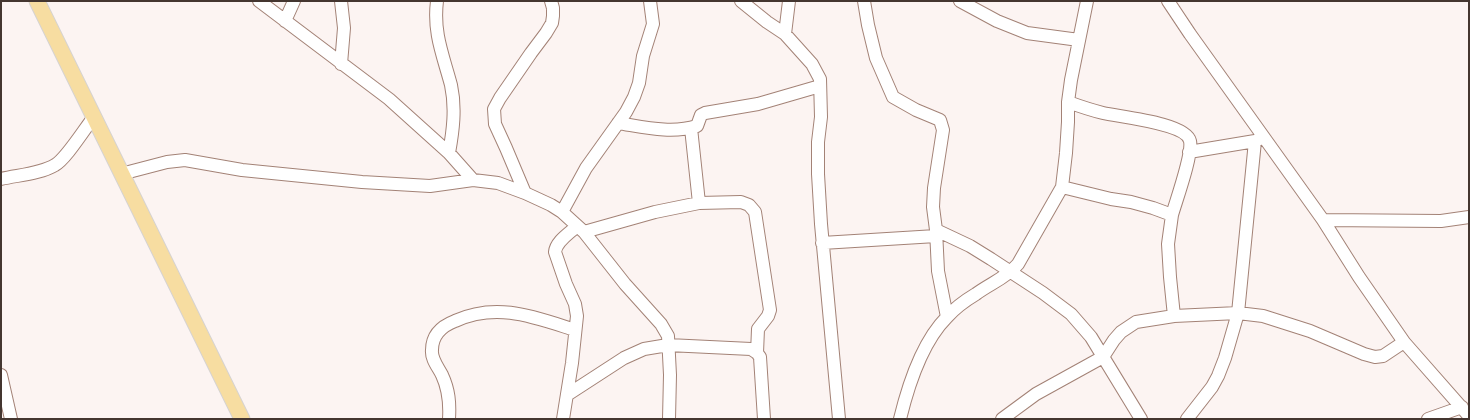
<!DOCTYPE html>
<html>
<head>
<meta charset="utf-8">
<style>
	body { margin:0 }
	#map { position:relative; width:1470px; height:420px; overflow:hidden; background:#fcf4f2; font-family:Rubik,sans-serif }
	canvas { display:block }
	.frame { position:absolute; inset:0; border:2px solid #443630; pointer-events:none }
</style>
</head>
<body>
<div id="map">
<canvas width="1470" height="420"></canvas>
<div class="frame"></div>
</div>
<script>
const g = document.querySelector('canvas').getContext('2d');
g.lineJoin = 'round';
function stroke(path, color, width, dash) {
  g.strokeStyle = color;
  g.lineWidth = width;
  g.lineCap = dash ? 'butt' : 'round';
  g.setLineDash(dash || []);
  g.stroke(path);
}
const minor = new Path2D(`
	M259,1L389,99L449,153L473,180
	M437,1C433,33 443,55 451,85C456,108 453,131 449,153
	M741,1L767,22L785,34L812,64L820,79L821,117L818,142V174L821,224L839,419
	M864,1L868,25L876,58L893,97L916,110L940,120L943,130L934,188L933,207L936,230L938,271L947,317
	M960,1L997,21L1027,33L1079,40
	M1168,1L1190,34L1323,220L1359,277L1404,342L1469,416
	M285,21L294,1
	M785,34L789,1
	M341,64L344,28L341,1
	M1068,102C1079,106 1091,110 1103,113C1120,117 1186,123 1190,141C1193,154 1176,201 1172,215
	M618,123C644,127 671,134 697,126L701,115L705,113L758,104L820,86
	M1189,152L1255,141L1262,138
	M121,174L167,162L185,160L242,170L362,182L430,186L473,180L498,183L525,193L551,205L562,212L584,232L625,284L661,324L668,336L670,375L669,419
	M1,179C18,175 40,174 55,165C66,159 85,128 94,117
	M1062,187L1111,199L1131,202L1153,208L1172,215L1168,244L1170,277L1174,316
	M525,193L506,148L495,124L494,109L500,98L531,53L546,33L552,23L553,16V8L551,1
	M699,203L741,202L749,205L755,212L770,310L768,316L758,329L757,353
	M562,212L586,168L626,112L634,97L639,83L643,56L653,24L650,1
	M1323,220L1441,221L1469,217
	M936,230L970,246L991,259L1043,293L1071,314L1091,337L1141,419
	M584,232L655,212L699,203L691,128
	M822,243L936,236
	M1,375L11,419
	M567,395L624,358L644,349L668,345L751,349L757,353L760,357L764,419
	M449,419C450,403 449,390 442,375C438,367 431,359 432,350C432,335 442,326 455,321C497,302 534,317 575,330
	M563,419L572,363L577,316L575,304L566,284L555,252C556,241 570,233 577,226
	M900,419C908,386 923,341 947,317C955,308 966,300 976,294C991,283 1006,278 1018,264L1062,187L1066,153L1068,122V102L1071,80L1087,1
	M1002,419L1036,394L1103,357L1114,340L1121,332L1136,322L1174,316L1238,313L1263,316L1310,331L1364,354L1375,357L1383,356L1404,342
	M1187,419L1212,387L1218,376L1225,358L1238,313L1255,141
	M1428,419L1462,407`);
const major = new Path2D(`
	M37,1L242,419`);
stroke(minor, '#a38276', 14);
stroke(major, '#d6d3d1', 17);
stroke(minor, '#fff', 12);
stroke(major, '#f7dda1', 15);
</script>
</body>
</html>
